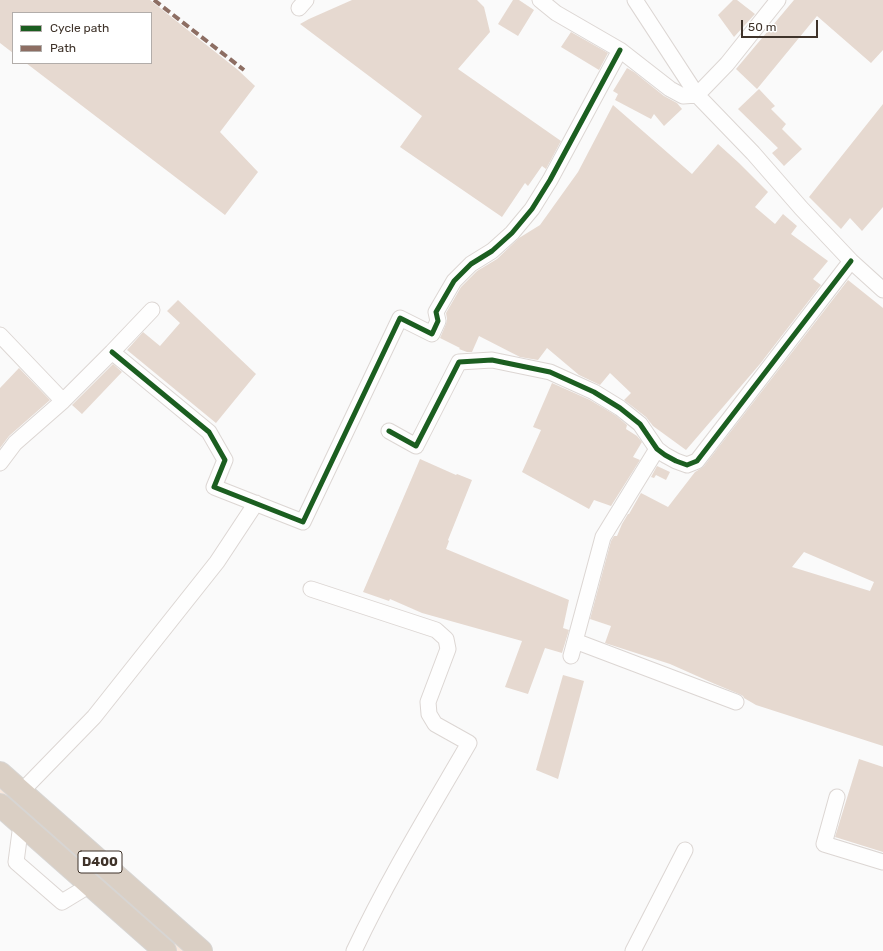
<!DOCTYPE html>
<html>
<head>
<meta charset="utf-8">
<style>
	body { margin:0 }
	#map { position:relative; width:883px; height:951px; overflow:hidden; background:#fafafa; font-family:Rubik,sans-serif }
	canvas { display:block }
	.legend { position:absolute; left:12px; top:12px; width:140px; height:52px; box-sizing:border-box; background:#fff; border:1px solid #b2adaa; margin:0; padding:5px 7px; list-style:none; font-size:12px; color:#3f332a }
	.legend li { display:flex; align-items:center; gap:8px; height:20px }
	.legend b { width:20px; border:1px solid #b2adaa }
	.scale { position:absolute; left:741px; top:20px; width:77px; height:18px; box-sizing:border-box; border:2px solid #3f332a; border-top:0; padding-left:5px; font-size:12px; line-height:14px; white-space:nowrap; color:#3f332a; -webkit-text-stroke:3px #fff; paint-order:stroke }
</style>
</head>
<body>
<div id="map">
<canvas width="883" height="951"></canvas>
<ul class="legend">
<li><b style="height:5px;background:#1b5e20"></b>Cycle path</li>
<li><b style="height:5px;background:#8d6e63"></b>Path</li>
</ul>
<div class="scale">50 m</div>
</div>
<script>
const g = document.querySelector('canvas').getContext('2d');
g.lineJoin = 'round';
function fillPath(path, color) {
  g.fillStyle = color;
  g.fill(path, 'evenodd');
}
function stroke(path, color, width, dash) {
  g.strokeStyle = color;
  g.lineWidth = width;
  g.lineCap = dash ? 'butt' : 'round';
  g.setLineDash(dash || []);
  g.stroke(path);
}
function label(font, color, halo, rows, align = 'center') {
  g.font = font + ' Rubik,sans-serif';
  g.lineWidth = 4;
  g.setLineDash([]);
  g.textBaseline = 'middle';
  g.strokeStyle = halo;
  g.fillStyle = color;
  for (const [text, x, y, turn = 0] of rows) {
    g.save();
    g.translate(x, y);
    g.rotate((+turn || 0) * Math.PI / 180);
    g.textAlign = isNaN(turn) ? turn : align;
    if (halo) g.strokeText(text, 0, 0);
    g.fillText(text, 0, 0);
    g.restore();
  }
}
fillPath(new Path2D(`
	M0,783L189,951H172L0,798Z`), '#f8e8dd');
fillPath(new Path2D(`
	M0,0H150L238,70L255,86L220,132L258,172L225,215L26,63H151V13H13V53L0,43Z
	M352,0H477L484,7L490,32L458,69L561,141L546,169L542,166L528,186L525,183L502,217L400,147L422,116L300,24L309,19Z
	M513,0H519L534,10L518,36L498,24Z
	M733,0H737L755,14L734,37L718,15Z
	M794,0H883V50L871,63L817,16L757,89L736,69Z
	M571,32L608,53L599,70L561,47Z
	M627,68L634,72L664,96L677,103L682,109L664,126L654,114L651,119L615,100L618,94L613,91Z
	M759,89L775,106L771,109L786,124L782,129L802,149L784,166L772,153L778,148L738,109Z
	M883,104V207L862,231L850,218L841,229L809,197Z
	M613,105L692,174L718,144L739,163L768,192L755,207L775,224L783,214L797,226L791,234L828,261L813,279L821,285L760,364L686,450L653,426L646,417L624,400L631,393L610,373L600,385L579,375L547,348L538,360L520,357L479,336L472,352H467L459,349L460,348L440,338L446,324L447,319L446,313L461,287L477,271L497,259L519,238L540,225L578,172Z
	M848,280L883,308V746L756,705L744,698L743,696L739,694L715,684L670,664L605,643L611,626L590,619L611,541L614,536H617L622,524L628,514H629L641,493L668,507L695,472L700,469L704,466ZM804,552L874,582L870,591L792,567Z
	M178,300L256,374L216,423L127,350L143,332L160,346L180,323L167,311Z
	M113,364L122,372L82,414L72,405Z
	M19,368L50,400L9,436L0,448V388Z
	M552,383L590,400L615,415L627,425L626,429L637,436L642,442L633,457L640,460L611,506L594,500L589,509L522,472L541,430L533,427Z
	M420,459L456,475L457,474L472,480L448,540L449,541L446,549L569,600L563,628L569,630L562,653L545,648L528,694L505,687L522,641L422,613L390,599L389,601L363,592Z
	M657,466L670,472L666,480L656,475L654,478L651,477Z
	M563,675L584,681L558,779L536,770Z
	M859,759L883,767V852L835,837Z`), '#e6d9d0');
const minor = new Path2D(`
	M540,0L556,13L620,50L670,89L683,96L697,95L727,64L778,0
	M635,0L697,95L753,153L801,208L851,261L883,290
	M299,8L306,0
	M0,335L63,401
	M112,352L209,432L225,460L214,487L303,522L400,318L432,334L438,321L436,312L454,281L471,264L492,251L512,233L532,209L550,180L620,50
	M389,431L416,446L459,362L492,360L550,372L594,392L620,408L640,424L657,449L665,455L676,461L687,465L697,461L851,261
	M0,463L15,443L63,401L112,352L152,310
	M311,589L436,630L446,639L448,649L428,702L429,714L435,724L469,743C429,812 388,879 354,951
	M575,641L736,702
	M571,656L603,537L657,449
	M21,792L94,717L217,562L256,503
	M837,797L824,844L883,862
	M21,824L16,862L62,902L90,885
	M633,951L685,850`);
const highway = new Path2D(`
	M0,773L201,951
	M0,805L165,951`);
stroke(minor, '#dcd6d3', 17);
stroke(highway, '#d7d5d3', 24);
stroke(minor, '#fefefe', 15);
stroke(highway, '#dacfc4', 22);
stroke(new Path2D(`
	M154,0L244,70`), '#8d6e63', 4, [8, 4]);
stroke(new Path2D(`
	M112,352L209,432L225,460L214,487L303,522L400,318L432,334L438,321L436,312L454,281L471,264L492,251L512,233L532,209L550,180L620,50
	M389,431L416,446L459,362L492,360L550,372L594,392L620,408L640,424L657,449L665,455L676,461L687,465L697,461L851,261`), '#1b5e20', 5);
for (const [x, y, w] of [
	[100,862,44]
]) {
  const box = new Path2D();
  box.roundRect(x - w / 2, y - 11, w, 22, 3);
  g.fillStyle = '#fff';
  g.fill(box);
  stroke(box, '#3f332a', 1);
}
label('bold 13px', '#3f332a', null, [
	["D400",100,862]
]);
</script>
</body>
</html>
